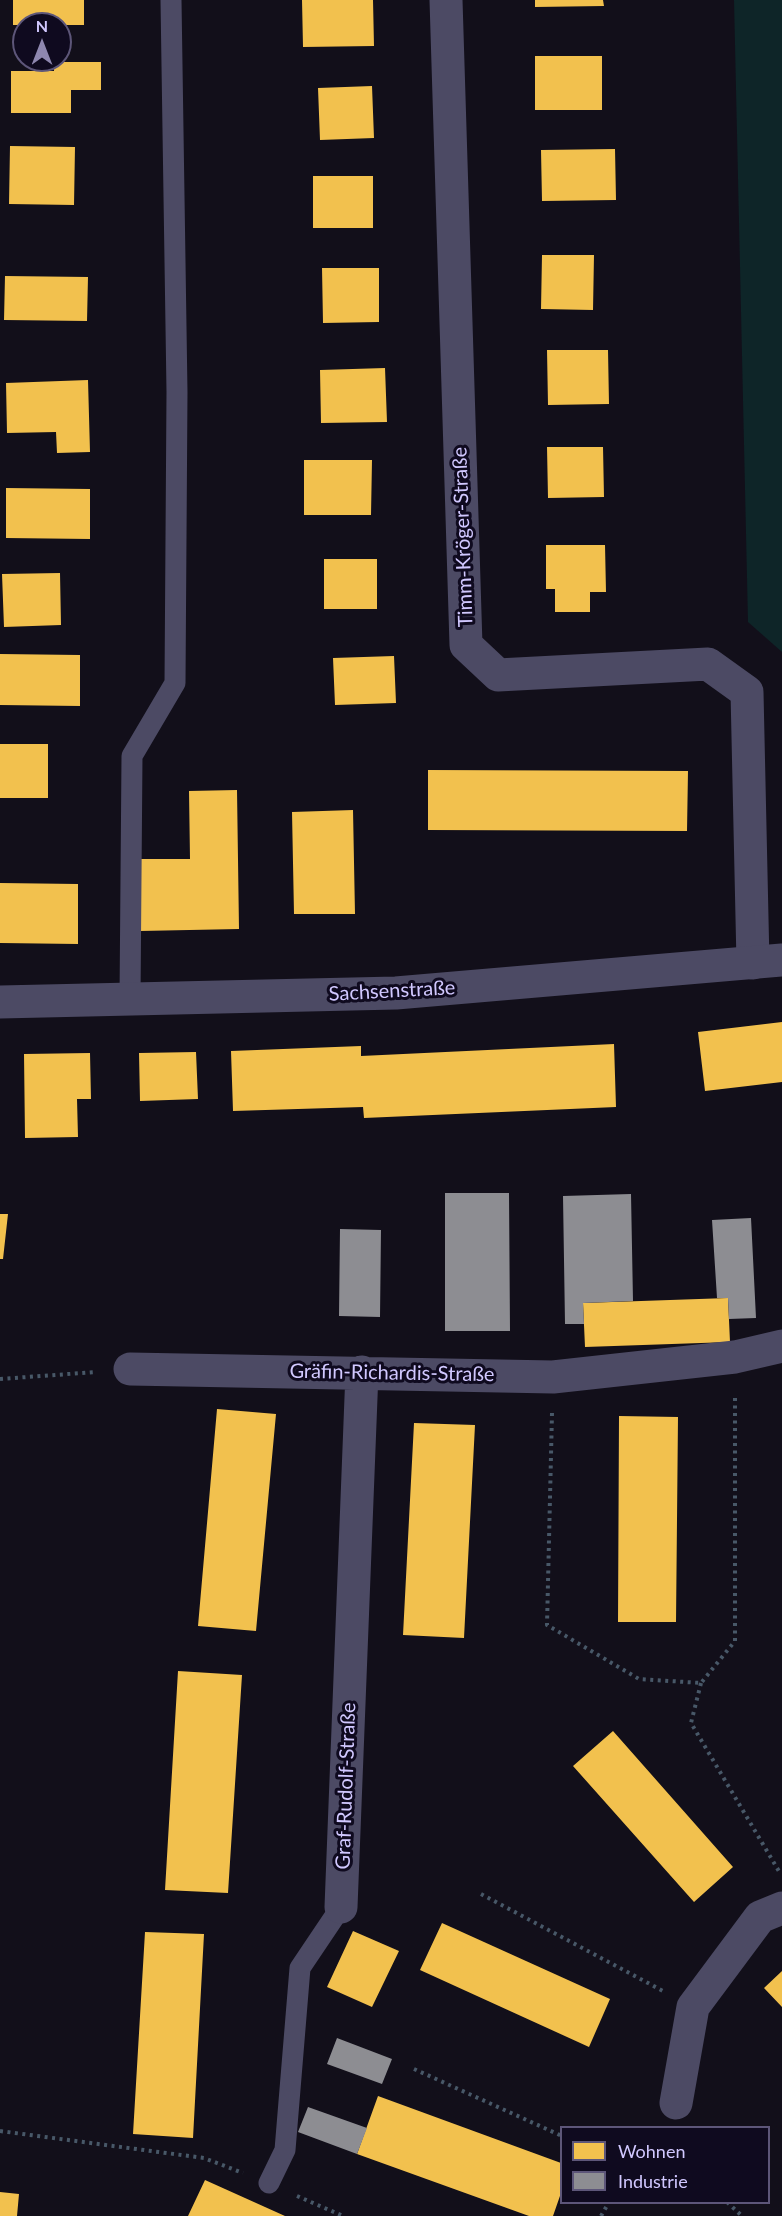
<!DOCTYPE html>
<html>
<head>
<meta charset="utf-8">
<style>
	body { margin:0 }
	#map { position:relative; width:782px; height:2216px; overflow:hidden; background:#120f1a; font-family:Lato,sans-serif }
	canvas { display:block }
	.legend { position:absolute; left:560px; top:2126px; width:210px; height:78px; box-sizing:border-box; background:#0f0a1f; border:2px solid #5d5679; margin:0; padding:8px 10px; list-style:none; font-size:18px; color:#d1c8ff }
	.legend li { display:flex; align-items:center; gap:12px; height:30px }
	.legend b { width:30px; border:2px solid #5d5679 }
	.north { position:absolute; left:12px; top:12px; width:60px; height:60px; box-sizing:border-box; background:#0f0a1f; border:2px solid #5d5679; border-radius:50%; rotate:0deg; font-size:16px; font-weight:700; line-height:24px; text-align:center; color:#d1c8ff }
	.north::after { content:''; display:block; margin:auto; width:21px; height:27px; background:#8e87af; clip-path:polygon(50% 0,100% 100%,50% 72%,0 100%) }
</style>
</head>
<body>
<div id="map">
<canvas width="782" height="2216"></canvas>
<ul class="legend">
<li><b style="height:16px;background:#f2c14e"></b>Wohnen</li>
<li><b style="height:16px;background:#8d8d92"></b>Industrie</li>
</ul>
<div class="north">N</div>
</div>
<script>
const g = document.querySelector('canvas').getContext('2d');
g.lineJoin = 'round';
function fillPath(path, color) {
  g.fillStyle = color;
  g.fill(path, 'evenodd');
}
function stroke(path, color, width, dash) {
  g.strokeStyle = color;
  g.lineWidth = width;
  g.lineCap = dash ? 'butt' : 'round';
  g.setLineDash(dash || []);
  g.stroke(path);
}
function label(font, color, halo, rows, align = 'center') {
  g.font = font + ' Lato,sans-serif';
  g.lineWidth = 6;
  g.setLineDash([]);
  g.textBaseline = 'middle';
  g.strokeStyle = halo;
  g.fillStyle = color;
  for (const [text, x, y, turn = 0] of rows) {
    g.save();
    g.translate(x, y);
    g.rotate((+turn || 0) * Math.PI / 180);
    g.textAlign = isNaN(turn) ? turn : align;
    if (halo) g.strokeText(text, 0, 0);
    g.fillText(text, 0, 0);
    g.restore();
  }
}
fillPath(new Path2D(`
	M734,0H782V652L748,622Z`), '#0e2528');
fillPath(new Path2D(`
	M13,0H84V25H13Z
	M302,0H373L374,46L303,47Z
	M535,0H603L604,6L535,7Z
	M535,56H602V110H535Z
	M54,62H101V90H71V113H11V71H54Z
	M372,86L374,138L320,140L318,88Z
	M10,146L75,147L74,205L9,204Z
	M615,149L616,200L542,201L541,150Z
	M313,176H373V228H313Z
	M542,255H594L593,310L541,309Z
	M322,268H379V322L323,323Z
	M5,276L88,277L87,321L4,320Z
	M547,350H608L609,404L548,405Z
	M385,368L387,422L321,423L320,370Z
	M88,380L90,452L57,453L56,432L7,433L6,383Z
	M547,447H603L604,497L548,498Z
	M304,460H372L371,515H304Z
	M6,488L90,489V539L6,538Z
	M546,545H605L606,592H590V612H555V589H546Z
	M324,559H377V609H324Z
	M60,573L61,625L4,627L2,574Z
	M0,654L80,655V706L0,705Z
	M394,656L396,703L335,705L333,658Z
	M0,744H48V798H0Z
	M428,770L688,771L687,831L428,830Z
	M237,790L239,929L140,931L139,859H190L189,791Z
	M353,810L355,914H294L292,812Z
	M0,883L78,884V944L0,943Z
	M782,1022V1082L705,1091L698,1032Z
	M614,1044L616,1107L364,1118L363,1107L233,1111L231,1051L361,1046V1056Z
	M196,1052L198,1099L140,1101L139,1053Z
	M90,1053L91,1099H77L78,1137L25,1138L24,1054Z
	M0,1214H8L3,1259H0Z
	M728,1298L730,1342L585,1347L583,1303Z
	M217,1409L276,1414L256,1631L198,1626Z
	M619,1416L678,1417L676,1622H618Z
	M414,1423L475,1425L464,1638L403,1635Z
	M178,1671L242,1675L228,1893L165,1890Z
	M613,1731L733,1867L694,1902L573,1766Z
	M442,1923L610,1999L589,2047L420,1970Z
	M353,1931L399,1951L372,2007L327,1987Z
	M145,1932L204,1934L193,2138L133,2134Z
	M782,1971V2007L764,1988Z
	M378,2096L561,2163V2193L553,2216H529L357,2154Z
	M205,2180L285,2216H188Z
	M0,2192L19,2194L17,2216H0Z`), '#f2c14e');
fillPath(new Path2D(`
	M445,1193H509L510,1331H445Z
	M631,1194L633,1301L583,1303L584,1324H565L563,1196Z
	M751,1218L756,1318L729,1319L728,1298H717L712,1220Z
	M340,1229L381,1230L380,1317L339,1316Z
	M337,2038L392,2059L382,2084L327,2064Z
	M308,2107L367,2128L357,2154L298,2132Z`), '#8d8d92');
stroke(new Path2D(`
	M0,1379L96,1372
	M552,1413L547,1625L639,1679L701,1683L735,1641V1394
	M701,1683L691,1723L780,1873
	M481,1894L663,1991
	M414,2069L562,2136
	M0,2131L204,2158L243,2173
	M297,2196L343,2216
	M727,2202L742,2216
	M601,2216L609,2202`), '#485868', 4, [3, 4.5]);
stroke(new Path2D(`
	M130,999L132,756L175,683L177,392L171,0
	M269,2183L285,2150L300,1968L341,1907`), '#4c4a64', 21);
stroke(new Path2D(`
	M446,0L466,645L498,675L708,664L747,692L753,963
	M130,1369L553,1377L735,1357L782,1346
	M341,1907L362,1372
	M676,2103L693,2007L760,1917L782,1908`), '#4c4a64', 33);
stroke(new Path2D(`
	M0,1002L396,993L782,960`), '#4c4a64', 33);
label('20px', '#d1c8ff', '#0f0a1f', [
	["Timm-Kröger-Straße",463,537,-92],
	["Sachsenstraße",392,991,-3],
	["Gräfin-Richardis-Straße",392,1373,1],
	["Graf-Rudolf-Straße",346,1786,-88]
]);
</script>
</body>
</html>
